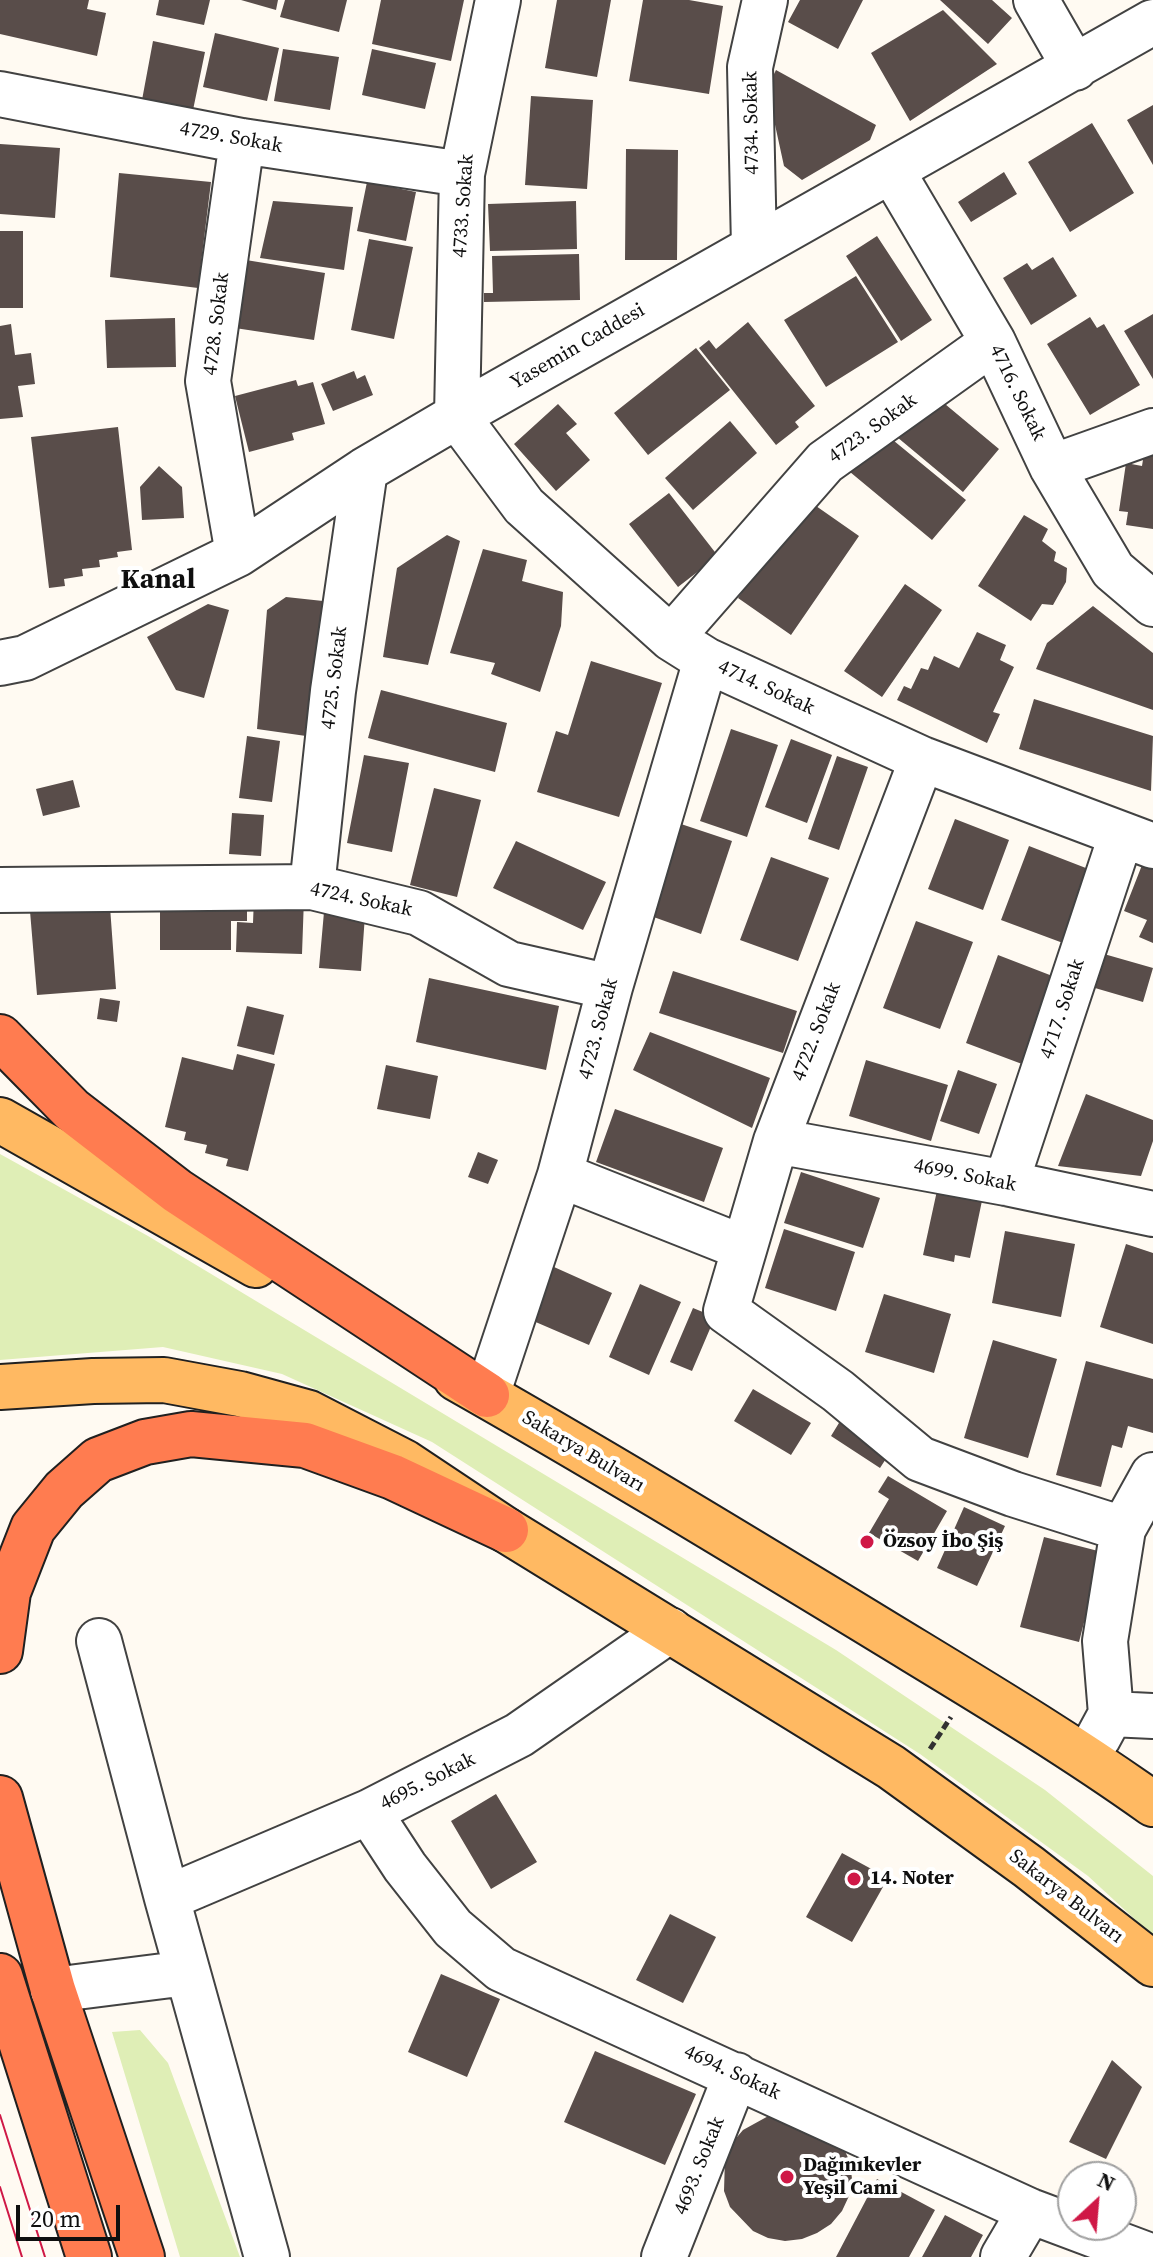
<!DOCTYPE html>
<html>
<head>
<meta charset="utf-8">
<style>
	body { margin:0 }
	#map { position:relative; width:1153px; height:2257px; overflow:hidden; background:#fffaf2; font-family:"Source Serif 4",serif }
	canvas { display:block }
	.north { position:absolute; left:1057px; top:2161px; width:80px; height:80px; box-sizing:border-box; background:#fff; border:2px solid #9f9f9f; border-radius:50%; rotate:26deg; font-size:22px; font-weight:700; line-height:32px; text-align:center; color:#0f0f0f }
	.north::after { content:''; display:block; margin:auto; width:28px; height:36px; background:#cf1846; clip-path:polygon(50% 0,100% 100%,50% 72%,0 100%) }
	.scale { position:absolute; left:16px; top:2205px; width:104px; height:36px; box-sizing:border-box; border:4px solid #0f0f0f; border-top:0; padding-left:10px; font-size:24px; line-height:28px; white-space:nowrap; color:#0f0f0f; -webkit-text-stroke:6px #fff; paint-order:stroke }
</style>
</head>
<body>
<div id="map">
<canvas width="1153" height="2257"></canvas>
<div class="north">N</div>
<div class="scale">20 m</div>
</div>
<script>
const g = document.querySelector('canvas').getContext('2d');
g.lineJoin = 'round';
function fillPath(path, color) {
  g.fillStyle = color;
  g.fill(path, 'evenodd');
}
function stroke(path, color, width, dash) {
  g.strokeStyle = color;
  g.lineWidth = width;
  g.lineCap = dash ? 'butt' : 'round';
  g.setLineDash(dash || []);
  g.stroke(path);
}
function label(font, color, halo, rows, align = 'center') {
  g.font = font + ' "Source Serif 4",serif';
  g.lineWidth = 8;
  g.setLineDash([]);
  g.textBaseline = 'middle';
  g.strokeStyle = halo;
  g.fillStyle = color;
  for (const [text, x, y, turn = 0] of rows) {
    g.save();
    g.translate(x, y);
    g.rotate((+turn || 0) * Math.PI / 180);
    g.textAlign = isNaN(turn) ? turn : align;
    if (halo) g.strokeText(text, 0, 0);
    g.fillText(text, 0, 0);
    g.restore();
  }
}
fillPath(new Path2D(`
	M0,1154L148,1236L836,1650L1045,1790L1153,1876V1936L1088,1876L920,1754L432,1442L282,1374L163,1347L0,1360Z
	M140,2030L168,2063L240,2257H180L112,2032Z`), '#dfeeb6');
fillPath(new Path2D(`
	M0,0H89L87,9L106,13L97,56L0,34Z
	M159,0H210L204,25L156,15Z
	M241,0H278L276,10Z
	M285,0H347L339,32L280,17Z
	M381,0H464L451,61L372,44Z
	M557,0H611L597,77L545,68Z
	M643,0H689L723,6L709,94L629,81Z
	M800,0H863L838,49L788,22Z
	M940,0H992L1012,18L988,44Z
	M943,10L997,64L910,121L871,53Z
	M215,33L279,48L267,101L203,87Z
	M153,41L205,52L193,110L142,100Z
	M283,49L339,57L330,110L274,101Z
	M372,49L436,63L425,109L362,95Z
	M776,70L876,125L870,140L802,180L784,166L767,88Z
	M531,96L593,100L587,189L525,185Z
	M1153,105V165L1127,120Z
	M1092,123L1134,193L1070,232L1028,162Z
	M0,144L60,148L55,218L0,214Z
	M626,149L678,150L677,260H625Z
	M1004,172L1017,194L971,222L958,202Z
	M119,173L211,182L198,288L110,277Z
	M367,182L416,192L406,241L357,231Z
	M273,201L353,207L344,270L260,258Z
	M576,201L577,249L490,251L488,204Z
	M0,231H23V308H0Z
	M877,236L932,320L901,341L846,256Z
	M369,239L413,247L394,339L351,330Z
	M579,254L580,300L484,302V293H493L492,256Z
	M1053,257L1077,296L1031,325L1003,278L1027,263L1032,270Z
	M246,260L325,273L314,340L235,328Z
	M856,276L898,342L826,387L784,320Z
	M1153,314V379L1124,331Z
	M1090,317L1097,328L1104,324L1140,385L1090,415L1047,344Z
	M175,318L176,367L107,368L105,320Z
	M748,322L815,406L795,422L799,427L776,445L699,348L709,340L716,349Z
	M11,324L15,355L31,353L35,384L18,386L23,417L0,419V326Z
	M696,348L730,390L648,455L614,413Z
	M354,371L357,379L365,375L373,395L333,411L321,384Z
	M296,380L298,386L313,382L325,424L292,433L294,440L249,452L235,396Z
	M933,394L999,449L963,492L897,437Z
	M558,404L577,424L566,433L590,460L556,491L514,444Z
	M730,421L757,453L693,510L665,478Z
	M118,427L132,550L117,552L118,557L99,560L100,567L82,569L83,576L64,579L65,586L49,588L31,437Z
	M877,427L966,500L932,540L844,467Z
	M1145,447L1153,449V529L1126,525L1128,512L1119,511L1126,463L1142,466Z
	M159,466L182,487L184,518L142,520L140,487Z
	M669,493L718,556L678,587L629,524Z
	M806,499L859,536L791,635L738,598Z
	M1024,515L1048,529L1042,541L1056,552L1054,561L1067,568L1066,582L1053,605L1042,604L1031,621L978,586Z
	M447,535L460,541L428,665L383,657L397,568Z
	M483,549L527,560L522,581L563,592L561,626L540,692L491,674L495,663L450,653Z
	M905,584L942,610L882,697L844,671Z
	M286,597L323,601L306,736L257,729L267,610Z
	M208,604L229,610L204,698L176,690L147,637Z
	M1093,606L1153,653V710L1036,669L1047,643Z
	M977,632L1006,645L1000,660L1014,667L993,712L1000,714L987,743L897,700L904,686L911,689L921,668L928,670L934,656L959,668Z
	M591,661L662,683L619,817L537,792L556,731L568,735Z
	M381,690L507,723L495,772L368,738Z
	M1034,699L1153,736L1151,791L1019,749Z
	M731,729L778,745L747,837L700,821Z
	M247,736L280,741L272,802L239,798Z
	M791,739L832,755L807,823L765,807Z
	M364,755L409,763L392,852L347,843Z
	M837,756L868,767L839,850L808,839Z
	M73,780L80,807L43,816L36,789Z
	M434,788L481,800L457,897L410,885Z
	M232,813L264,815L261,856L229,854Z
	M955,819L1009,840L983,910L928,889Z
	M678,823L732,841L701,934L648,915Z
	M516,841L606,882L583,930L493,888Z
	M1029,846L1091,870L1063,943L1001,920Z
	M771,857L829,878L798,961L740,940Z
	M1144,860L1153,864V943L1139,937L1147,920L1124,911Z
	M109,893L116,989L37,995L29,899Z
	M254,897L304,898L302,954L236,952L237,922L253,923Z
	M160,900H247V921H231V950H160Z
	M324,912L365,915L361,971L319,968Z
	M916,921L973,942L940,1029L883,1008Z
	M1104,954L1153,968L1143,1002L1095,988Z
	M998,955L1055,977L1022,1064L966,1043Z
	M673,971L797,1011L783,1053L659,1013Z
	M429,978L559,1006L546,1070L416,1042Z
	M100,998L120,1001L117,1022L97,1019Z
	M247,1006L284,1015L274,1055L237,1046Z
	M650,1032L770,1078L752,1128L633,1070Z
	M237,1054L275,1064L248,1171L226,1166L228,1159L205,1153L207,1145L184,1140L186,1132L165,1127L182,1057L233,1070Z
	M866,1060L948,1085L931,1141L849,1116Z
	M386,1065L438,1076L430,1119L377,1109Z
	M958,1070L997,1084L979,1134L940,1121Z
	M1086,1094L1153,1120V1141L1141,1176L1058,1166Z
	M615,1109L723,1148L704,1202L596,1162Z
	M478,1152L498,1160L488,1184L468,1177Z
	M801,1172L880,1198L863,1248L784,1223Z
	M938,1186L983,1196L970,1258L955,1255L954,1262L923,1255Z
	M784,1229L855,1252L836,1311L765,1288Z
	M1005,1231L1075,1244L1061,1317L992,1303Z
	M1126,1244L1153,1253V1344L1100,1327Z
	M554,1267L612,1293L589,1345L531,1320Z
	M640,1284L681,1302L649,1375L609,1357Z
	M884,1294L951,1314L934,1373L865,1352Z
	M693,1308L715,1317L692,1371L670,1362Z
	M993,1340L1057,1359L1028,1458L964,1438Z
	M1086,1361L1153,1379V1433L1128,1426L1122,1448L1112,1445L1101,1487L1056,1475Z
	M753,1389L811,1423L791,1455L734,1421Z
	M842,1418L891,1451L880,1468L831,1436Z
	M888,1476L947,1511L918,1561L869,1533L889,1499L878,1492Z
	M964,1507L1005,1526L977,1586L937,1568Z
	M1044,1537L1102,1552L1079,1642L1020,1627Z
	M496,1794L537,1862L491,1889L451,1821Z
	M842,1853L888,1878L852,1942L806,1917Z
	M670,1914L716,1937L683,2003L636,1980Z
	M441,1974L500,1999L467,2077L408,2052Z
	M595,2051L696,2094L665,2165L564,2122Z
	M1112,2060L1142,2087L1106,2159L1069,2142Z
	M772,2114L843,2147L850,2162L852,2179L849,2196L842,2211L831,2224L817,2233L802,2239L785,2241L768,2238L753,2231L730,2207L724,2191L725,2158L732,2143L743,2130Z
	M877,2179L935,2210L909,2257H836Z
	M945,2215L983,2235L971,2257H922Z`), '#594d4a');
const minor = new Path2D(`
	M498,0L462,174L457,416L524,506L671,638L706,660L922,759L1153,846
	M1036,0L1075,68
	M0,94L242,141L462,174
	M892,171L993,342L1052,467L1113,570L1153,604
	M754,247L750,67L765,0
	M1052,467L1153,431
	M238,554L208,381L242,141
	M671,638L825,462L993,342
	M0,663L25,658L238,554L365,470L457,416L1153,22
	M922,759L776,1141L726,1311L838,1391L920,1459L1013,1494L1123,1529
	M312,887L333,691L365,470
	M0,890L312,887L419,913L509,964L610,987
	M776,1141L1006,1183L1153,1214
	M560,1175L744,1248
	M1006,1183L1121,836
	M487,1395L560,1175L610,987L706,660
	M99,1641L167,1898L267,2257
	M1111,1714L1105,1641L1123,1529L1153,1475
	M1098,1738L1111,1714L1153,1716
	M369,1812L405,1867L453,1928L501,1969L1030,2211L1153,2257
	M167,1898L369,1812L519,1735L670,1630
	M53,1990L187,1973
	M664,2257L736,2075
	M1003,2257L1030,2211`);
const major = new Path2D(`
	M0,1120L256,1265
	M456,1378C592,1455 727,1537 862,1619C960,1679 1059,1737 1153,1804
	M0,1387L93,1381L164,1380L240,1394L309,1413L404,1462L506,1530L891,1767L1029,1867L1153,1964`);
const highway = new Path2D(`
	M0,1037L72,1110L177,1191L487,1395
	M0,1651L8,1592L33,1528L64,1490L98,1460L145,1442L191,1434L305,1445L393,1477L506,1530
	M0,1798L53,1990L142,2257
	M0,1976L89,2257`);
stroke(minor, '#424242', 48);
stroke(major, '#202020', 48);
stroke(highway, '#202020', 48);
stroke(new Path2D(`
	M930,1749L951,1717`), '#313131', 5, [8, 4]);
stroke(minor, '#fff', 44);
stroke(major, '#ffb962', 44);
stroke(highway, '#ff7c50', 44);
stroke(new Path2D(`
	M0,2115L45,2257
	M0,2187L22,2257`), '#cf1846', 2);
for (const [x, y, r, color] of [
	[867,1542,8,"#cf1846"],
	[854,1879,8,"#cf1846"],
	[787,2177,8,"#cf1846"]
]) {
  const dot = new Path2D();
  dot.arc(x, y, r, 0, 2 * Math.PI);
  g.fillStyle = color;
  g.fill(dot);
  stroke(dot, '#fff', 3);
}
label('20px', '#0f0f0f', '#fff', [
	["4734. Sokak",752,123,-91],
	["4729. Sokak",231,138,10],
	["4733. Sokak",464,206,-86],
	["4728. Sokak",217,324,-83],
	["Yasemin Caddesi",578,347,-30],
	["4716. Sokak",1017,393,64],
	["4723. Sokak",873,429,-36],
	["4725. Sokak",335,678,-83],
	["4714. Sokak",766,688,25],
	["4724. Sokak",361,900,12],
	["4717. Sokak",1063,1009,-72],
	["4723. Sokak",599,1029,-75],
	["4722. Sokak",817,1032,-69],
	["4699. Sokak",965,1176,11],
	["Sakarya Bulvarı",583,1452,31],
	["4695. Sokak",428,1782,-27],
	["Sakarya Bulvarı",1066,1897,38],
	["4694. Sokak",732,2073,25],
	["4693. Sokak",700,2166,-68]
]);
label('bold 20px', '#0f0f0f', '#fff', [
	["Özsoy İbo Şiş",883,1542],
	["14. Noter",870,1879],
	["Dağınıkevler",803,2166],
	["Yeşil Cami",803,2189]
], 'left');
label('bold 28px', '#0f0f0f', '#fff', [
	["Kanal",158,581]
]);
</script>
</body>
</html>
